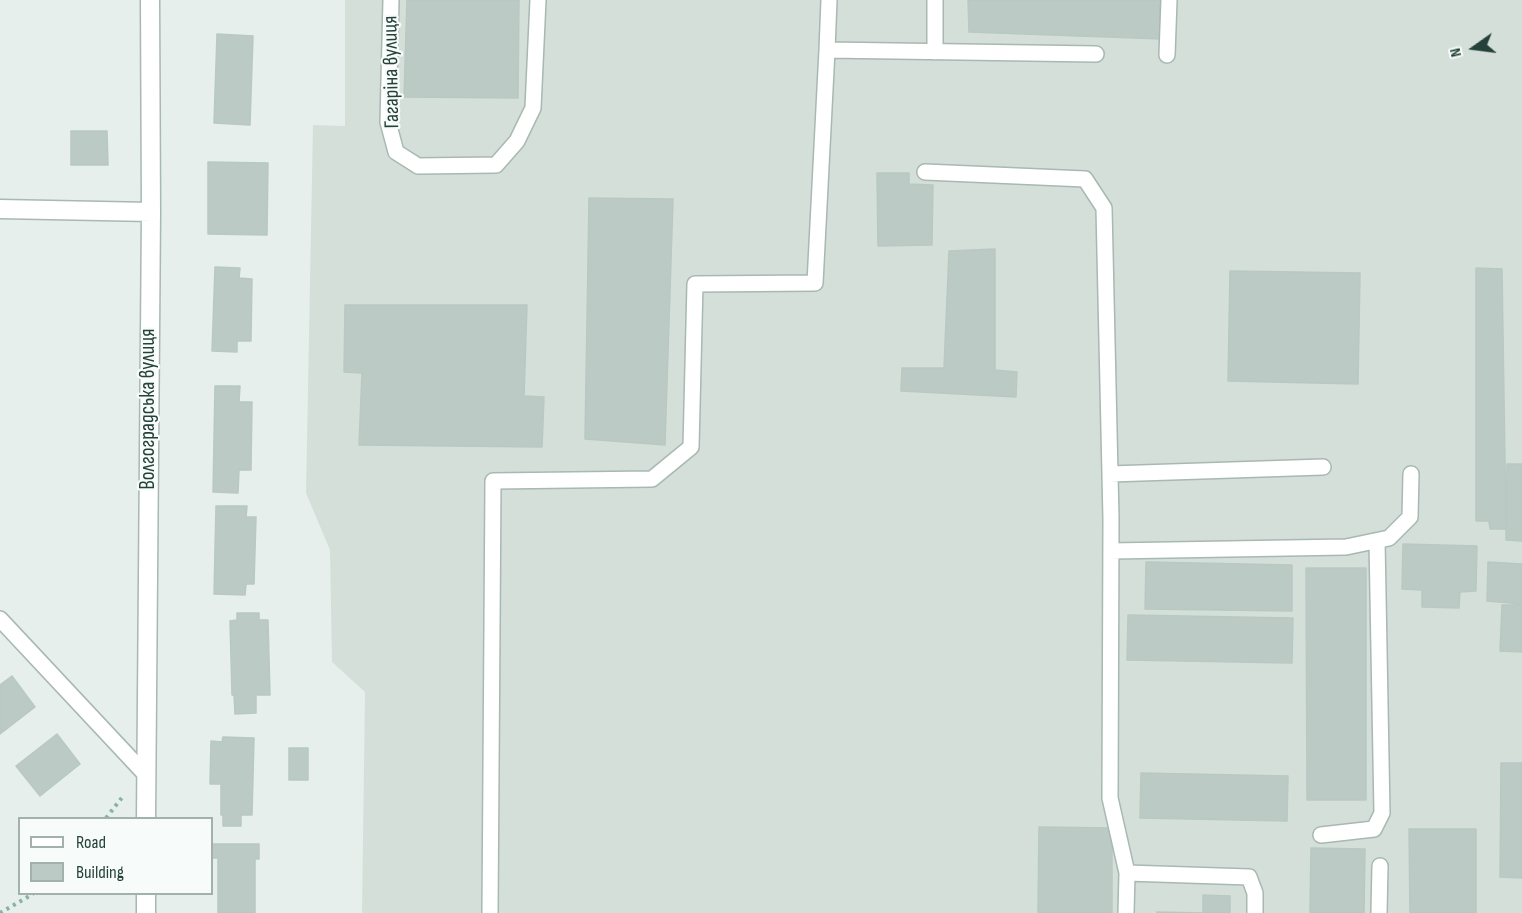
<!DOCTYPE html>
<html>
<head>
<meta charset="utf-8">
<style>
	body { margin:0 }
	#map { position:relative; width:1522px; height:913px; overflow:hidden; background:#e6efeb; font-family:"Sofia Sans Condensed",sans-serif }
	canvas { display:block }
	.legend { position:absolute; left:18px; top:817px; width:195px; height:78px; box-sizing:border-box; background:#f7fbf9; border:2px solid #a3b1ad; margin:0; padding:8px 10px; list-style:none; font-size:18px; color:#24423a }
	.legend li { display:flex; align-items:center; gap:12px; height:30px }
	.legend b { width:30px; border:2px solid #a3b1ad }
	.north { position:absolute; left:1444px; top:18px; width:60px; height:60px; -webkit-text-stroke:4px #f7fbf9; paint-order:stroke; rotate:256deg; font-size:16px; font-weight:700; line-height:24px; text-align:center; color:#24423a }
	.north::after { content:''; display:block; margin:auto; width:21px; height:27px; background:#24423a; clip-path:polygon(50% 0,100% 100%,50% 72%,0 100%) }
</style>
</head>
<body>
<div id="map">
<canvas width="1522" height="913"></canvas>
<ul class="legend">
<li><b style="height:8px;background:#fff"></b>Road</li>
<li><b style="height:16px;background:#bbcac4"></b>Building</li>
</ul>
<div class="north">N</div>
</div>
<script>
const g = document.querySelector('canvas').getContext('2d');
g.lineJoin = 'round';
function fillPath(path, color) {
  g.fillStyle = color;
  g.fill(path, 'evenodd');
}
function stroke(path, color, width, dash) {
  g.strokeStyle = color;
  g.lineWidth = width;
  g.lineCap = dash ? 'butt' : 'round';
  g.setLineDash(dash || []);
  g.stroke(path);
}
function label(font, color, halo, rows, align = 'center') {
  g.font = font + ' "Sofia Sans Condensed",sans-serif';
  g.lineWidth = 4.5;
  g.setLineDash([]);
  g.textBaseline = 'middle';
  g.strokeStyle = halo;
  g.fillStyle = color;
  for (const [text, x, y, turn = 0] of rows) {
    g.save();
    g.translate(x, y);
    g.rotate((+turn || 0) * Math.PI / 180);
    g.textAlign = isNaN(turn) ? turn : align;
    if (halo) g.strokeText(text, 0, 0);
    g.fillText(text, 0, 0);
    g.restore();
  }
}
fillPath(new Path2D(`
	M345,0H1522V913H362L365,692L332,662L330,550L306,493L313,125L345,126Z`), '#d4dfda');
const building = new Path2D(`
	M407,0H519L518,98L404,97Z
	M968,0H1160L1162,39L969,32Z
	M217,34L253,36L250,125L214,123Z
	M71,131H107L108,165H71Z
	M208,162L268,163L267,235L208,234Z
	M877,173H909V184L933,185L932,245L878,246Z
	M589,198L673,199L665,445L585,439Z
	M995,249V370L1017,372L1016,397L901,391L902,368H944L949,251Z
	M215,267L240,268L239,278L252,279L251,341H237V352L212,351Z
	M1476,268L1502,269L1506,529H1490L1489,521H1476Z
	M1230,271L1360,273L1358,384L1228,381Z
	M345,305H527L524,396L544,397L542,447L359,445L362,373L344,372Z
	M215,386H240L239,402H252L251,470H239L238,493L213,492Z
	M1507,464H1522V541L1506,540Z
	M216,506H247L246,517H256L254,584H246L245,595L214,594Z
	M1403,544L1477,546L1476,591L1460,592L1459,608L1422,607V590L1402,589Z
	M1146,562L1292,565V611L1145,609Z
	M1488,562L1522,564V604L1487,601Z
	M1306,568H1366V800H1307Z
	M1502,605H1522V652L1500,651Z
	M237,613H259V620H268L270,695H256V713L235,714L234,695H232L230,621L237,620Z
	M1128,615L1293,618L1292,663L1127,660Z
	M12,676L35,707L0,734V685Z
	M57,734L80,764L40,796L16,766Z
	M223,737L254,738L252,815H241V826H223V815H221V784H210L211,741L222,742Z
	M289,748H308V780H289Z
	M1501,763H1522V878L1500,877Z
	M1141,773L1288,776L1287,821L1140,818Z
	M1039,827L1112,828V913H1038Z
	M1409,829H1476V913H1410Z
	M212,844H259V859H255V913H218V858H212Z
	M1311,848L1365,849L1364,913H1310Z
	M1203,895L1230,896V913H1157V912L1203,913Z`);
fillPath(building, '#bbcac4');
stroke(building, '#b8c9c2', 1.5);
const lane = new Path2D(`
	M391,0L388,122L396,152L418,166L496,165L517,141L533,108L538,0
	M827,50L1096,54
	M935,52V0
	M1167,55L1169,0
	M925,172L1085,179L1104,208L1111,519L1110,798L1127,873L1126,913
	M1110,474L1323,467
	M1111,551L1346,547L1389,538L1410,517L1411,474
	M0,619L146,775
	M1321,835L1374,829L1382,813L1377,541
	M1127,873L1249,877L1255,893V913
	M490,913L493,481L652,479L691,447L695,284L815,283L827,50L829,0
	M1379,913L1380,866`);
const street = new Path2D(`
	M0,209L151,212
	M146,818L151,212L150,0
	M146,894V913`);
stroke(lane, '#a8b8b2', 18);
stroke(street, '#a8b8b2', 21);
stroke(new Path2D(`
	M106,818L124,795
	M0,913L33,894`), '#86b3a5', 4, [3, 4.5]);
stroke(lane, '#fff', 15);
stroke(street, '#fff', 18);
label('21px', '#24423a', '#f7fbf9', [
	["Гагаріна вулиця",392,72,-91],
	["Волгоградська вулиця",149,409,-90]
]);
</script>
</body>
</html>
